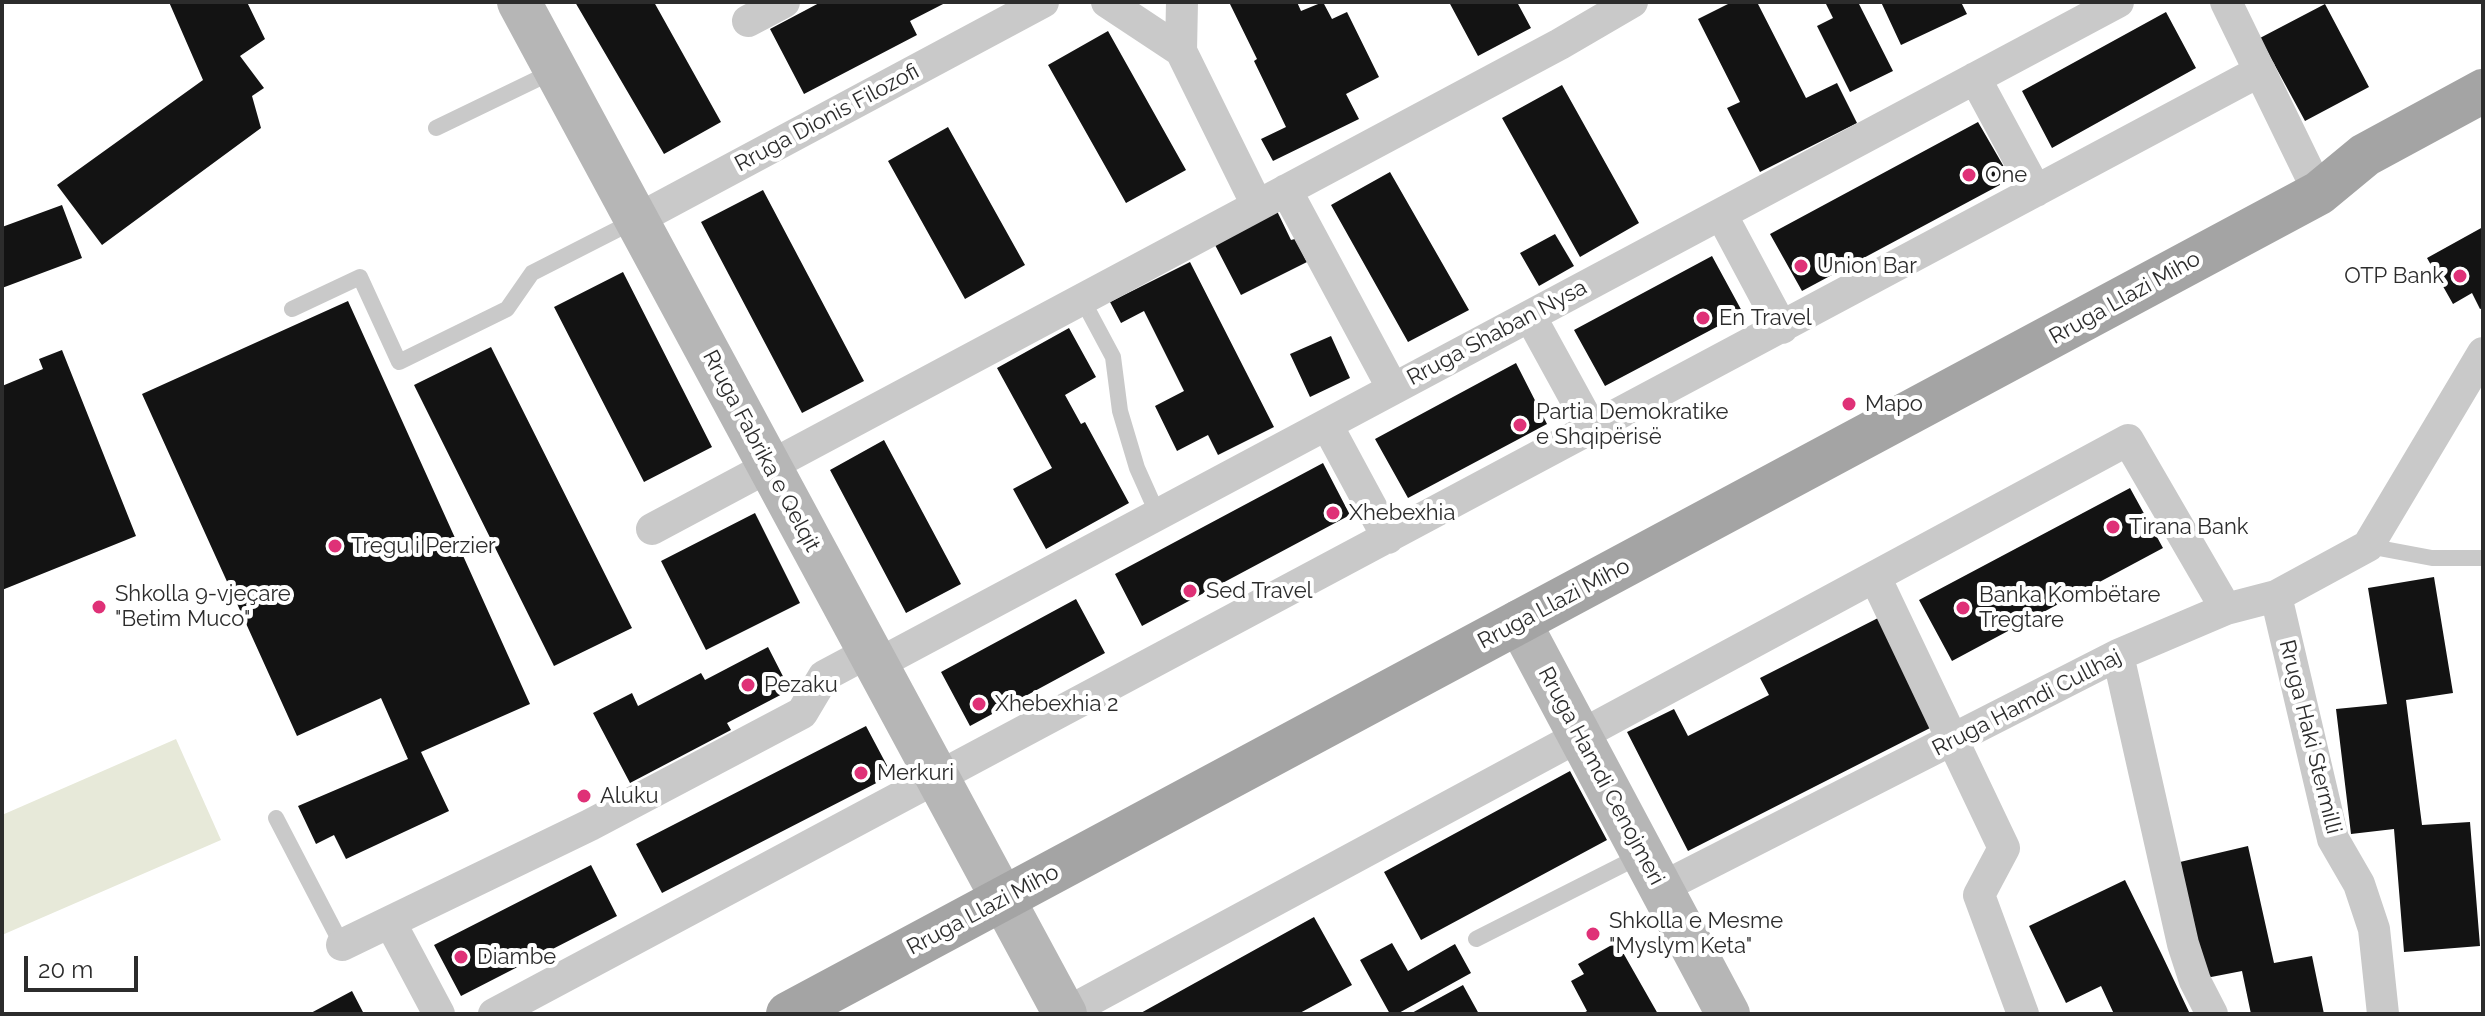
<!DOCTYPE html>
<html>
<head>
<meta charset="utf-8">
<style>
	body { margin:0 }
	#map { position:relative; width:2485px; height:1016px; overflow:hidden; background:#fff; font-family:Raleway,sans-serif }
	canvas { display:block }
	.frame { position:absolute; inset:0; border:4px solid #2c2c2c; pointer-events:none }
	.scale { position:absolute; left:24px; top:956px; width:114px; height:36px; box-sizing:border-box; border:4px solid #2c2c2c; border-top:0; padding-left:10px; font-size:24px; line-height:28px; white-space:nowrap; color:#2c2c2c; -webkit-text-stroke:6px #fff; paint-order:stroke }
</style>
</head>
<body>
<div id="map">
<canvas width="2485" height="1016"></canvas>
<div class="frame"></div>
<div class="scale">20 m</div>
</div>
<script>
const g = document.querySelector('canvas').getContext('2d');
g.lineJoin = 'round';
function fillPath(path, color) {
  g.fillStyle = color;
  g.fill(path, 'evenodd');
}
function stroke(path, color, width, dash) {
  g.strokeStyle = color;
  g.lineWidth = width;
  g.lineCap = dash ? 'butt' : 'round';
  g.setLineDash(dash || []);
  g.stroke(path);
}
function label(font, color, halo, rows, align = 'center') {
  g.font = font + ' Raleway,sans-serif';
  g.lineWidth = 8;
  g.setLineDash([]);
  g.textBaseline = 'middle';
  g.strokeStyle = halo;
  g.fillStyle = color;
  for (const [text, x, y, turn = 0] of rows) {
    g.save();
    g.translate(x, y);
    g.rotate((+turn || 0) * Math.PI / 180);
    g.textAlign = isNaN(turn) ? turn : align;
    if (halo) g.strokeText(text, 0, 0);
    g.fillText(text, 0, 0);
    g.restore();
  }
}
fillPath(new Path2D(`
	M176,739L221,840L2,935V815Z`), '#e7e9d9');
fillPath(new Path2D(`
	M169,2H247L265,39L240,56L264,88L252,96L261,128L102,245L57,185L203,80Z
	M575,2H654L721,122L664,154Z
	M821,2H947L910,21L917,35L804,94L770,29Z
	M1229,2H1297L1301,11L1323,2L1332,19L1347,12L1379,77L1346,94L1359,119L1273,161L1261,139L1286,127L1254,61L1257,59Z
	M1449,2H1517L1531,28L1478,56Z
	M1732,2H1757L1806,98L1837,83L1857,123L1760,172L1727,108L1740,102L1698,19Z
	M1825,2H1858L1893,71L1850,92L1817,26L1833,18Z
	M1881,2H1961L1967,14L1901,45Z
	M2325,4L2369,87L2305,121L2260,38Z
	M2166,12L2196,68L2052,148L2022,91Z
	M1108,31L1186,170L1126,203L1048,65Z
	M1562,85L1639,223L1580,257L1502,118Z
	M1978,122L2011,179L1802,291L1770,234Z
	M948,127L1025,265L965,299L888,161Z
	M1390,172L1469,310L1408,342L1331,205Z
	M763,190L864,381L802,413L701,222Z
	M62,205L82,258L2,288V227Z
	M1277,211L1291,240L1295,239L1307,262L1241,295L1214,243Z
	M2483,227V308L2480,309L2472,293L2453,304L2427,258Z
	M1555,234L1574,266L1539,286L1520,253Z
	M1712,256L1743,313L1605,386L1574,330Z
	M1190,262L1274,427L1218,455L1208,435L1177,451L1155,406L1184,391L1144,311L1121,323L1110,302Z
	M623,272L712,447L644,482L554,307Z
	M348,301L530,704L421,752L449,811L346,859L334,835L316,844L298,806L408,759L381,698L297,736L142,394Z
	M1069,328L1096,377L1065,395L1081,424L1085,422L1129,503L1046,549L1013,489L1052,468L997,368Z
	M1331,336L1350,378L1310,397L1290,354Z
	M491,347L632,628L554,666L414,385Z
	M62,350L136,536L2,590V386L43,369L39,359Z
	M1516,363L1547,424L1408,498L1375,439Z
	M884,440L961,584L906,613L830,470Z
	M1323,463L1350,515L1142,626L1115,574Z
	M2130,488L2163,548L1952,661L1919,600Z
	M755,513L800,603L706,650L661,561Z
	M2434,577L2453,693L2406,700L2422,825L2470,822L2480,946L2404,952L2394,829L2351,834L2336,709L2387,704L2368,588Z
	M1076,599L1105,653L970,726L941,672Z
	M1880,617L1936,725L1688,851L1627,732L1674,709L1688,736L1769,695L1760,678Z
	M768,647L790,690L727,723L731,730L630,783L593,713L632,693L638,706L701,673L705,680Z
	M866,726L892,775L662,893L636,844Z
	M1570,771L1607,840L1421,940L1384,872Z
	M2248,846L2274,963L2312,956L2324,1014H2251L2242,971L2206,978L2180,862Z
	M591,865L617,916L461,996L434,945Z
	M2125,880L2162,955L2190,1014H2114L2101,986L2066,1003L2029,926Z
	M1314,917L1352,985L1298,1014H1139Z
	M1617,942L1650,1000L1658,1014H1582L1587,1011L1571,981L1584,974L1578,964Z
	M1392,943L1408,971L1455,944L1471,973L1397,1014H1390L1360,960Z
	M1463,985L1479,1014H1410Z
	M352,991L364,1014H309Z`), '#131313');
stroke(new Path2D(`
	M436,128L554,71
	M1082,299L1113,357L1120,411L1137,468L1158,515
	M292,309L360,277L399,362L507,309L532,273L636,220
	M2368,546L2432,558H2483
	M276,818L342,945
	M1476,939L1642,855`), '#c9c9c9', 16);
stroke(new Path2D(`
	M1107,2L1181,51L1257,205
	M2226,2L2319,193
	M748,21L784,2
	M1181,51L1182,2
	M1975,78L2036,191
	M1286,190L1393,389
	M1721,214L1782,328
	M636,220L1043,2
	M1530,316L1592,429
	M1327,425L1388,538
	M652,529L1560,44L1632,2
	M1875,577L2004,848L1979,895L2023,1014
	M2276,596L2333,839L2359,884L2374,929L2383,1014
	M2118,655L2183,944L2195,981L2212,1014
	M876,665L2118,2
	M1661,888L2118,655L2226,609L2276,596L2368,546L2483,353
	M390,922L439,1014
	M342,945L590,825L802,713L824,676L869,652
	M494,1014L2260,71
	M1064,1014L2128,440L2226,609`), '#c9c9c9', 32);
stroke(new Path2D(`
	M519,2L1065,1014
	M1519,622L1728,1014`), '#b6b6b6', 44);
stroke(new Path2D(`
	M788,1014L2319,193L2365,155L2483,91`), '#a4a4a4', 44);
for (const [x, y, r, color] of [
	[1969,175,8,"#df3177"],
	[1801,266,8,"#df3177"],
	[2460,276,8,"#df3177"],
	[1703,318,8,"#df3177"],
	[1849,404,8,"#df3177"],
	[1520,425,8,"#df3177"],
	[1333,513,8,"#df3177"],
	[2113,527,8,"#df3177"],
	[335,546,8,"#df3177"],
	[1190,591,8,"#df3177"],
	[99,607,8,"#df3177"],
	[1963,608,8,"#df3177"],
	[748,685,8,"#df3177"],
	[979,704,8,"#df3177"],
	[861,773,8,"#df3177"],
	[584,796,8,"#df3177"],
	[1593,934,8,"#df3177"],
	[461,957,8,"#df3177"]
]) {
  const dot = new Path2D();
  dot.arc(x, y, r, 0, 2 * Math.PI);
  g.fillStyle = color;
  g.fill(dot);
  stroke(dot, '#fff', 3);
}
label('22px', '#2c2c2c', '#fff', [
	["Rruga Dionis Filozofi",827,118,-28],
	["Rruga Llazi Miho",2125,298,-29],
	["Rruga Shaban Nysa",1497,333,-28],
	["Rruga Fabrika e Qelqit",761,451,62],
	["Rruga Llazi Miho",1554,604,-28],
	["Rruga Hamdi Cullhaj",2027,703,-27],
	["Rruga Haki Stermilli",2310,737,76],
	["Rruga Hamdi Cenojmeri",1601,776,62],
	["Rruga Llazi Miho",983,910,-28]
]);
label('22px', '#2c2c2c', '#fff', [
	["One",1985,175],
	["Union Bar",1817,266],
	["OTP Bank",2444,276,"right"],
	["En Travel",1719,318],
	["Mapo",1865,404],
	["Partia Demokratike",1536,412],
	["e Shqipërisë",1536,437],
	["Xhebexhia",1349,513],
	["Tirana Bank",2129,527],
	["Tregu i Perzier",351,546],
	["Sed Travel",1206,591],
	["Shkolla 9-vjeçare",115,594],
	["\"Betim Muco\"",115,619],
	["Banka Kombëtare",1979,595],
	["Tregtare",1979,620],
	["Pezaku",764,685],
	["Xhebexhia 2",995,704],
	["Merkuri",877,773],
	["Aluku",600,796],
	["Shkolla e Mesme",1609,921],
	["\"Myslym Keta\"",1609,946],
	["Diambe",477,957]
], 'left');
</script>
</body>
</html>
